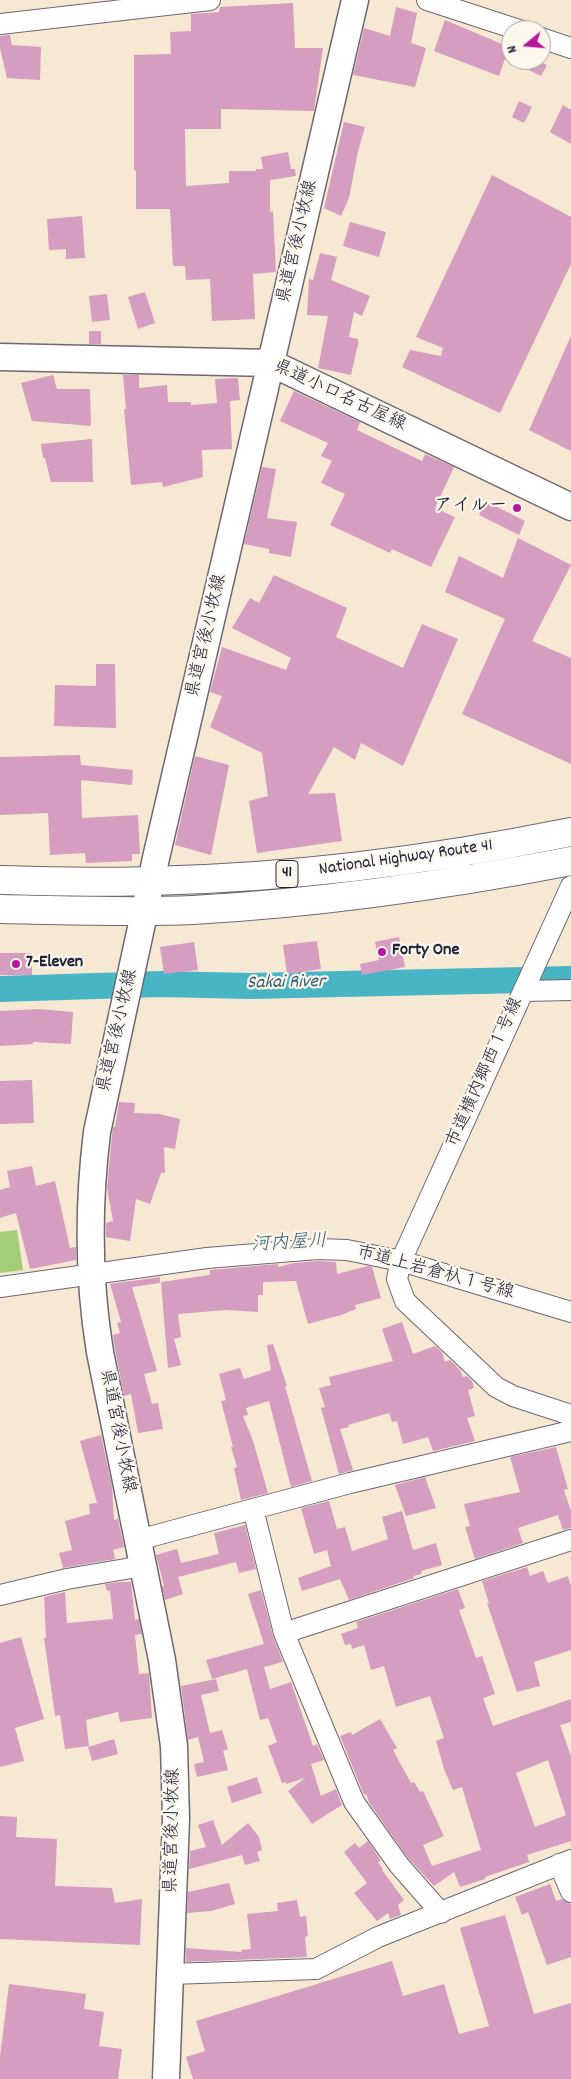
<!DOCTYPE html>
<html>
<head>
<meta charset="utf-8">
<style>
	body { margin:0 }
	#map { position:relative; width:571px; height:2079px; overflow:hidden; background:#f7e8d3; font-family:Dekko,sans-serif }
	canvas { display:block }
	.north { position:absolute; left:501px; top:20px; width:50px; height:50px; box-sizing:border-box; background:#fbf7ec; border:1px solid #a4a2a5; border-radius:50%; rotate:253deg; font-size:14px; font-weight:700; line-height:20px; text-align:center; color:#22223b }
	.north::after { content:''; display:block; margin:auto; width:18px; height:22px; background:#b5179e; clip-path:polygon(50% 0,100% 100%,50% 72%,0 100%) }
</style>
</head>
<body>
<div id="map">
<canvas width="571" height="2079"></canvas>
<div class="north">N</div>
</div>
<script>
const g = document.querySelector('canvas').getContext('2d');
g.lineJoin = 'round';
function fillPath(path, color) {
  g.fillStyle = color;
  g.fill(path, 'evenodd');
}
function stroke(path, color, width, dash) {
  g.strokeStyle = color;
  g.lineWidth = width;
  g.lineCap = dash ? 'butt' : 'round';
  g.setLineDash(dash || []);
  g.stroke(path);
}
function label(font, color, halo, rows, align = 'center') {
  g.font = font + ' Dekko,"Klee One",sans-serif';
  g.lineWidth = 4.5;
  g.setLineDash([]);
  g.textBaseline = 'middle';
  g.strokeStyle = halo;
  g.fillStyle = color;
  for (const [text, x, y, turn = 0] of rows) {
    g.save();
    g.translate(x, y);
    g.rotate((+turn || 0) * Math.PI / 180);
    g.textAlign = isNaN(turn) ? turn : align;
    if (halo) g.strokeText(text, 0, 0);
    g.fillText(text, 0, 0);
    g.restore();
  }
}
fillPath(new Path2D(`
	M17,1230L23,1270L0,1273V1232Z`), '#a4cd78');
stroke(new Path2D(`
	M0,989L161,984L250,986L571,979`), '#47b5c3', 26);
fillPath(new Path2D(`
	M293,3L295,48H323L314,111L221,109V129H185L186,186L229,183V171H256V169H263L261,157L288,152L291,169H295L296,176L270,180V212L273,211L276,272L253,274L255,319L212,321L210,279L186,280L185,266H173L170,209H136V170L134,171V55L171,54L170,32L191,31V14L219,12L220,7Z
	M396,7L417,13L411,43L426,48L415,87L353,75L364,28L390,36Z
	M445,20L509,47L499,76L434,51Z
	M10,35L12,45L41,47L40,80L7,78L0,48V36Z
	M534,60L547,65L541,76L529,70Z
	M519,101L532,107L524,123L512,117Z
	M563,105L571,110V144L550,132Z
	M344,122L365,127L358,151L349,198L341,216L324,208Z
	M492,175L571,217V264L500,413L402,367L410,350L441,356L443,348L416,337Z
	M82,216L85,258L66,259V249L49,250L47,219Z
	M350,222L386,232L379,257L343,246Z
	M320,253L337,257L331,280L370,296L362,316L354,312L349,337L358,339V344L351,375L318,368L328,316L307,315L309,279L313,280Z
	M145,292L155,323L138,329L128,297Z
	M107,294L110,320L92,322L89,296Z
	M89,331H101V344H89Z
	M571,336V451L529,430Z
	M53,375L57,389H90L91,426L32,421L21,383Z
	M123,375H139V388L167,385L168,402H191V405L217,403L215,379L238,378L240,400L230,401L232,449L202,450L203,477L163,487L162,482L131,485L124,409H126Z
	M294,391L360,422L357,430L422,461L425,454L454,467L435,508L455,517L431,567L392,549L390,553L330,525L345,494L321,483L332,461L321,456L328,443L280,421Z
	M92,439L93,482H51L45,458H43L41,444Z
	M262,467L276,469L267,518L297,522L291,557L269,553V549L244,544Z
	M485,501L525,521L519,535L479,515Z
	M518,538L571,565L532,641L571,658V764L462,714L505,619L445,592L459,556L503,578Z
	M274,575L347,608L336,637L403,668L422,624L458,639L403,766L361,743L355,760L334,747L308,794L335,793L342,841L257,853L249,801L268,796L262,753L210,727L222,696L210,692L222,647L286,670L291,658L232,628L250,598L259,603Z
	M96,664H115L116,728L54,726L55,685L96,686Z
	M80,755L81,765L133,770L132,785L81,780L82,818L138,815L140,854H132V861L86,863L85,853L50,855L48,813L0,815V757Z
	M195,756L229,765L211,855L175,845Z
	M399,937L405,967L362,975L360,964L379,960L375,942Z
	M317,941L321,969L287,974L283,945Z
	M194,942L198,970L164,974L160,947Z
	M0,953H32V975H0Z
	M39,1009L73,1012L71,1044L33,1042V1044L0,1046V1011Z
	M32,1080L34,1123L0,1124V1081Z
	M119,1102L135,1103L134,1113L159,1114L180,1119L175,1149L164,1147L165,1173H161L150,1204L136,1199L130,1241L106,1237V1223L113,1221L107,1188L112,1134L113,1127H115Z
	M32,1166L36,1186L55,1181L70,1248L76,1247V1260L30,1269L16,1213L0,1218V1190L10,1187L7,1171Z
	M317,1261L336,1262L337,1274L368,1266L372,1267L381,1298L355,1305L356,1309L341,1315L308,1324L296,1281L263,1282V1295H258V1312L226,1310L178,1314L181,1337L174,1339L181,1365L168,1368L161,1282L210,1275V1270L278,1264V1267L294,1263Z
	M160,1277V1283L132,1287L157,1371L144,1374L152,1404L158,1403L163,1429L138,1433L131,1394L124,1396L115,1349L113,1335L120,1333L117,1323L121,1322L110,1284Z
	M402,1322L413,1354L435,1346L442,1352L445,1362L450,1360L460,1370L463,1377L467,1376L472,1381L474,1388L468,1390L475,1416L467,1418L475,1441L433,1451L428,1437L403,1444L397,1421L392,1422L389,1413L348,1425L349,1427L340,1429L353,1470L339,1474L321,1408L325,1407L319,1388L331,1385L329,1377L393,1361L382,1329Z
	M273,1344L287,1386H285L312,1481L291,1487L269,1401L246,1408L248,1415L243,1416L253,1441L268,1493L241,1500L234,1468L237,1467L231,1447H233L221,1401L226,1400L219,1374L240,1368L244,1379L271,1370L267,1345Z
	M101,1435L112,1486L114,1520L118,1519L124,1547L113,1550L115,1559L63,1568L59,1553L72,1550L65,1521L90,1514L89,1504L97,1503L80,1441Z
	M556,1447L568,1489L564,1490L571,1511V1528L563,1530L558,1515L518,1528L523,1543L475,1559L465,1527L470,1526L464,1504L520,1492L510,1457Z
	M425,1477L436,1508L406,1516L395,1485Z
	M329,1501L337,1529L345,1527L352,1551L388,1539L382,1517L402,1511L413,1550L436,1543L442,1565L421,1571L422,1574L413,1576L414,1578L349,1600L340,1579L302,1591L298,1578L331,1566L327,1550L314,1554L301,1508Z
	M245,1525L256,1569L239,1573L236,1562L178,1577L183,1594L165,1600L162,1586H164L156,1555L177,1549L181,1563L219,1554L214,1533Z
	M527,1567L530,1576L543,1571L548,1583L568,1576L571,1587V1650L534,1662L540,1686L517,1692L487,1603H489L482,1581Z
	M121,1582H131L135,1620L139,1619L142,1634L135,1635L139,1674L149,1673L152,1718L120,1722L118,1712L86,1720L89,1746L65,1749L60,1715L55,1716L44,1638H46L44,1597L65,1592L67,1623L113,1619L110,1590L107,1591L105,1584Z
	M458,1589L465,1608L459,1610L476,1658L482,1656L495,1694L483,1698L493,1726L571,1699V1722L560,1725L571,1756V1841L527,1855L529,1862L485,1877V1879L460,1887L454,1872L434,1886L408,1858L370,1804L366,1794L364,1795L340,1736L351,1732L352,1735L380,1719L397,1748L393,1750L411,1783L414,1782L420,1792L423,1791L444,1836L423,1845L432,1866L481,1850L462,1787L453,1790L444,1769L436,1741L444,1738L430,1696L396,1707L384,1666L371,1670L364,1645L352,1649L351,1644L345,1645L341,1634L358,1628L356,1622ZM548,1760L566,1815L535,1827L516,1773Z
	M261,1590L273,1636L283,1662L264,1667L270,1689L291,1682L313,1746L317,1744L324,1760L311,1764L321,1796L336,1789L342,1805L312,1824L288,1791L305,1778L286,1784V1782L282,1783L268,1746L277,1742L268,1718L260,1720L247,1669L212,1679L206,1660L264,1644L248,1594Z
	M21,1637L44,1719L15,1728L24,1761L0,1767V1643Z
	M216,1679L219,1691L201,1695L210,1733L222,1730L228,1749L223,1751L228,1770L197,1777L194,1764L204,1762L198,1737L188,1740L181,1686Z
	M114,1739L118,1754L92,1761L88,1747Z
	M257,1777L262,1793L232,1803L227,1787Z
	M0,1816L17,1817L16,1837L57,1839L55,1886L112,1888L115,1903L142,1899L140,1945L0,1939Z
	M213,1820L222,1845L248,1823L259,1837L262,1850L257,1852L260,1861L245,1865L242,1855L189,1869L190,1851L206,1847L198,1825Z
	M368,1841L381,1861L378,1862L383,1869L382,1870L404,1900L398,1905L401,1915L390,1919L388,1913L377,1921L354,1893L367,1883L344,1852L355,1843L359,1848Z
	M229,1883L235,1904L211,1911L187,1913L188,1892Z
	M550,1884L556,1901L562,1899L571,1904V1957L547,1965L528,1912L522,1915L515,1897Z
	M297,1900L300,1917L306,1916L308,1936L305,1937L307,1957L186,1962V1948L241,1952V1950L251,1949L247,1914L278,1911L277,1903Z
	M505,1915L534,2014L571,2003V2079H193L186,2057L205,2051L196,2021L392,1961L403,1996L444,1984L459,2034L489,2026L460,1928Z
	M9,1984L86,1994L84,2009L104,2012L99,2046L122,2049L118,2079H0V2057Z`), '#d59dc0');
const minor = new Path2D(`
	M427,0L519,30
	M0,24L210,0
	M541,38L571,48
	M571,886L401,1261L397,1279L405,1301L496,1387L513,1396L571,1415
	M523,991L571,990
	M0,1287L207,1258L317,1249L347,1250L401,1261L571,1312
	M253,1509L284,1633L354,1802L399,1865L441,1913
	M138,1540L350,1483L571,1431
	M0,1595L67,1579L143,1566
	M284,1633L571,1540
	M559,1864L571,1892
	M170,1974L316,1969L378,1937L571,1860`);
const major = new Path2D(`
	M0,357L271,363L571,507
	M166,2079L176,1819L174,1746L162,1660L100,1352C88,1279 88,1206 97,1132L156,858L355,0`);
const highway = new Path2D(`
	M0,880C50,881 101,883 151,881C292,878 433,860 571,832
	M0,909C64,910 129,913 193,910C320,903 446,885 571,861`);
stroke(minor, '#6d6770', 22);
stroke(major, '#6d6770', 29);
stroke(highway, '#6d6770', 30);
stroke(minor, '#fff', 20);
stroke(major, '#fff', 26);
stroke(highway, '#fff', 28);
for (const [x, y, r, color] of [
	[517,508,5,"#b5179e"],
	[382,952,5,"#b5179e"],
	[16,964,5,"#b5179e"]
]) {
  const dot = new Path2D();
  dot.arc(x, y, r, 0, 2 * Math.PI);
  g.fillStyle = color;
  g.fill(dot);
  stroke(dot, '#fbf7ec', 2);
}
for (const [x, y, w] of [
	[287,874,22]
]) {
  const box = new Path2D();
  box.roundRect(x - w / 2, y - 13.5, w, 27, 4);
  g.fillStyle = '#fbf7ec';
  g.fill(box);
  stroke(box, '#22223b', 1);
}
label('bold 16px', '#22223b', null, [
	["41",287,874]
]);
label('18px', '#22223b', '#fbf7ec', [
	["県道宮後小牧線",299,242,-77],
	["県道小口名古屋線",339,397,25],
	["県道宮後小牧線",208,636,-77],
	["National Highway Route 41",406,859,-8],
	["県道宮後小牧線",119,1031,-77],
	["市道横内郷西１号線",486,1073,-66],
	["市道上岩倉杁１号線",435,1274,15],
	["県道宮後小牧線",116,1431,79],
	["県道宮後小牧線",174,1831,-89]
]);
label('bold 18px', '#22223b', '#fbf7ec', [
	["アイルー",507,508,"right"],
	["Forty One",392,952],
	["7-Eleven",26,964]
], 'left');
label('italic 19px', '#315d71', '#fbf7ec', [
	["Sakai River",286,984,-1],
	["河内屋川",289,1245,-3]
]);
</script>
</body>
</html>
